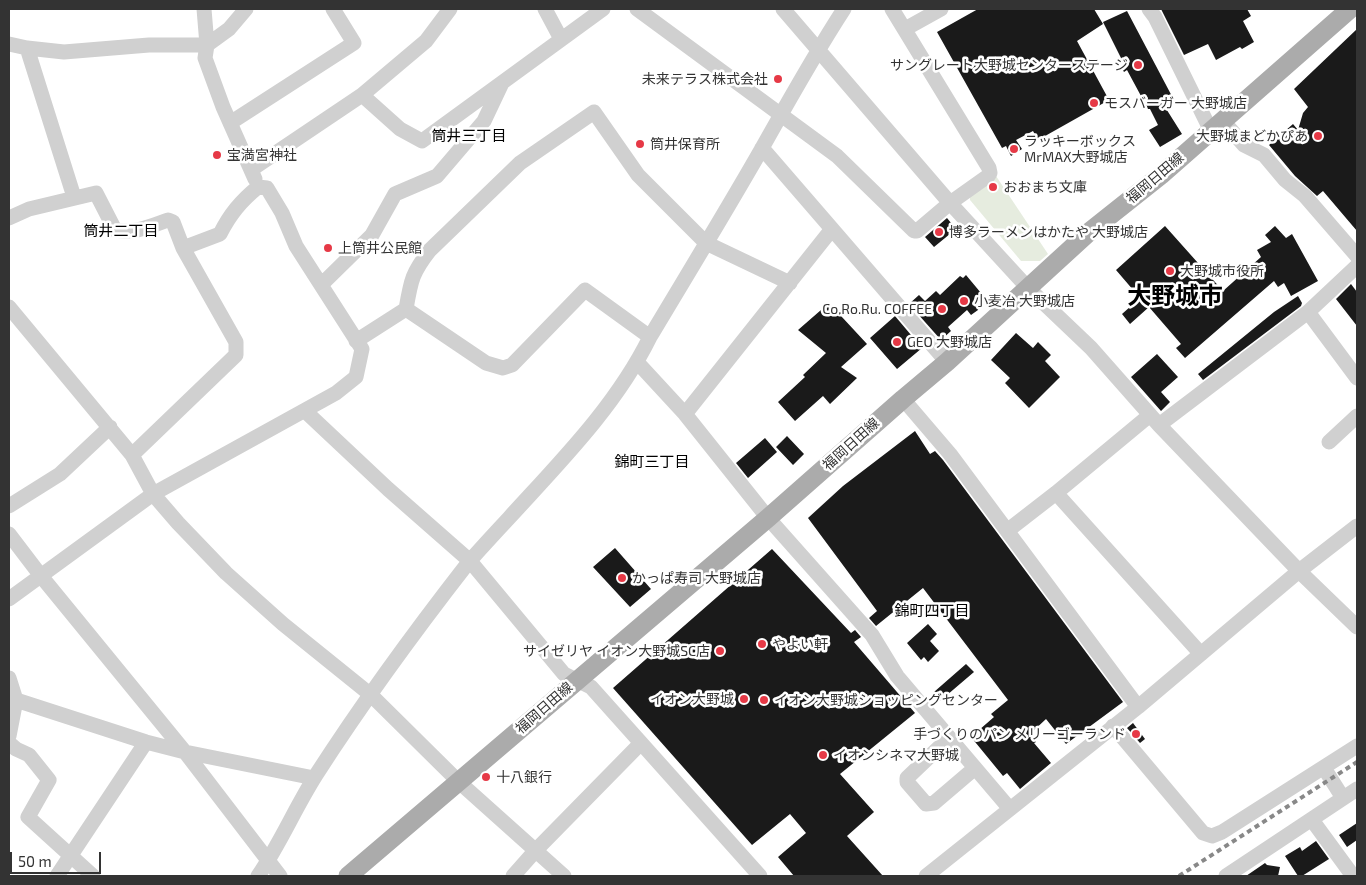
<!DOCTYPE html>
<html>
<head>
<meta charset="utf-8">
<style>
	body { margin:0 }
	#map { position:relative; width:1366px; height:885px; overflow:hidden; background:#fff; font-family:"Exo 2",sans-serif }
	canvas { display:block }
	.frame { position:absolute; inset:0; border:10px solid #333; pointer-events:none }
	.scale { position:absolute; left:10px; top:852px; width:91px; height:22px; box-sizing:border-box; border:2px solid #333; border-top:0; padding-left:6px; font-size:15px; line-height:18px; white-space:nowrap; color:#333; -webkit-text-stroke:4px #fff; paint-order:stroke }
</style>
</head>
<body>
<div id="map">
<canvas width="1366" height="885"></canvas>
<div class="frame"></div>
<div class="scale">50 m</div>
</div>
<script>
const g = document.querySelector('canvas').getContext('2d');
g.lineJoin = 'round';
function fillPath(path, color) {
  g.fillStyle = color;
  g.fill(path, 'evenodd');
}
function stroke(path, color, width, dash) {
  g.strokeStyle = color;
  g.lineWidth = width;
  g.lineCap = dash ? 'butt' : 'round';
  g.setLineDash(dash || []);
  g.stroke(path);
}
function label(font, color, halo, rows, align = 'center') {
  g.font = font + ' "Exo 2","Noto Sans JP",sans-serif';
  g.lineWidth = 5;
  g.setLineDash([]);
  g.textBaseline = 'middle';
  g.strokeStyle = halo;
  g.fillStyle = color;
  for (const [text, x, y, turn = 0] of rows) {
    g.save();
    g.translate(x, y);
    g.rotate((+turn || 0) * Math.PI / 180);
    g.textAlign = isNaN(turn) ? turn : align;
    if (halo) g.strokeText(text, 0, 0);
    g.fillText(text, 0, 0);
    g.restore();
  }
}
fillPath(new Path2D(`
	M996,176L1048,254L1040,261H1021L970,200V194Z`), '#e6ecdf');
fillPath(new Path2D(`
	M978,9H1094L1103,24L1077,41L1109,100L1038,140L1033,131L1016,140L1022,149L1011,156L1006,146L1002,148L937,32Z
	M1161,9H1247L1251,16L1243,21L1254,42L1242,49L1240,47L1216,60L1208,44L1184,55Z
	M1127,11L1175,102L1165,107L1182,134L1160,147L1149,130L1158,125L1150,109H1148L1127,70L1124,72L1118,62L1122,60L1103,22Z
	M1357,29V231L1323,191L1317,196L1295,176L1269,145L1293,124L1298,130L1303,113L1308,107L1294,89Z
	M947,218L956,229L934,247L925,237Z
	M1165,226L1223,291L1261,257L1257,250L1271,242L1265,235L1275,226L1286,238L1292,234L1318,281L1291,296L1284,283L1278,287L1274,281L1185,358L1176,348L1181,344L1149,307L1130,324L1122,314L1140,298L1116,270Z
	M966,275L981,293L978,310L971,315L967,310L948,327L951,331L941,340L909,304L919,295L925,301L936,291L940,295L960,276L963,278Z
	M1351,284L1357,292V326L1336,299Z
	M1298,296L1302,303L1301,306L1203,380L1198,374L1274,312Z
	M829,303L867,344L841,367L857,378L830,404L823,396L795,421L778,402L805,377L803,375L826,353L798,330Z
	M895,316L922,348L897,369L870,338Z
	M1016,333L1033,348L1038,342L1051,355L1045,361L1060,377L1029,408L1005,383L1010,378L991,360Z
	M1157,354L1178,377L1161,392L1170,402L1161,411L1131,377Z
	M915,431L930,454L935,451L943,460L1123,702L1066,744L1046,719L1030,734L1036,742L1034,743L1051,763L1020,789L1007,773L1003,776L971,737L994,717L991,714L1008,700L923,588L876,626L869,618L877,611L808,518L843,486Z
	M787,436L804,454L793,465L776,447Z
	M765,438L777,452L748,478L736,463Z
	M615,548L651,589L630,607L593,567Z
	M772,549L851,633L855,630L861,637L854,642L915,713L840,774L874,812L847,836L883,876H794L778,857L806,833L790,814L752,845L613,688Z
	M928,624L937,634L930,641L939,651L928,662L924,657L921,660L907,643Z
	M966,664L974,672L940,701L934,692Z
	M1133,723L1145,739L1140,743L1127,728Z
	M1357,823V840L1347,847L1339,835Z
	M1316,841L1329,859L1302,876H1298L1285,856L1300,847L1302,851Z
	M1265,863L1267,865L1280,867L1278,876H1246Z`), '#1a1a1a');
stroke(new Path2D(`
	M204,9L207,45L205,58L223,107L255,179
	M545,9L561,39
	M637,9L837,156L914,231H917L950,203L988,176L990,173L989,168L892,9
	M783,9L950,203L1028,288L1091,348L1159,425L1299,571L1357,627
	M1149,9L1155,17L1211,131
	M905,29L941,9
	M9,44L27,48L64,52L149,45H207L229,29L246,9
	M27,48L74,197
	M362,95L400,129L422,141L603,9
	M1223,121L1244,145L1264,155L1285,180L1305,196L1357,256
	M230,123L354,43L333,9
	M762,148L947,362
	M252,169L362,95L426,41L450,9
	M9,218L29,209L96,193L115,230C134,234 151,226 168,220L173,222L183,248L236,342V355L132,455
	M321,285L372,235L395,194L437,176L484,121L502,83
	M9,307L132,455L153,494L178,523L226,573L283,624L371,695L459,782L564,876
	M406,309L486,363L503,368L512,365L585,290L650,337
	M1308,312L1357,378
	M356,341L406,309C411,280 412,273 430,250L520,163L594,112L638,175L706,243L790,283
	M637,362L685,414L768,518L872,635L897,676L1010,809
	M903,399L950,454L1138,707
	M305,411L388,489L470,561L564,674L591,687L760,876
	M685,414L832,229
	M1159,425L1308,312L1357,266
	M1329,442L1357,416
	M1056,493L1201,654
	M9,506L60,474L110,427
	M1007,531L1056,493L1150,415
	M9,534L41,576L185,752L280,876
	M9,599L153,494L336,393L356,377L362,349L296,246L282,213L267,188L258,187C241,201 230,214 220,234L183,248
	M9,678L16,700L146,742L185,752L314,778
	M1113,726L1203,833L1212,836L1222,832L1357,746
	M9,736L16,700
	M949,738L907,778V782L926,804L934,803L975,768
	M9,743L16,749L29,755L49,780L28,817L93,876
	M1324,768L1343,798
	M1312,820L1353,876
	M57,876L146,742
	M258,876C280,844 295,808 316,775C363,702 415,631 468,563C481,548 495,533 509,518C560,462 616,406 650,337C687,275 725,213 761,150C788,102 814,55 844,9
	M513,876L536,850L641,743
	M926,876L1138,707L1299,571L1357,526
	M1226,876L1357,789`), '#d0d0d0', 15);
stroke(new Path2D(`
	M348,876L768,518L903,399L947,362L1088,233L1161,175L1350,9`), '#ababab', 19);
stroke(new Path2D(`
	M1179,876L1357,762`), '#888', 4, [5, 4]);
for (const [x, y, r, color] of [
	[1138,65,5,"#e63946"],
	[778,79,5,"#e63946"],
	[1094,103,5,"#e63946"],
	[1318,136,5,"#e63946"],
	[640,144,5,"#e63946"],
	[1014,149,5,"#e63946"],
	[217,155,5,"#e63946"],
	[993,187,5,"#e63946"],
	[939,232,5,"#e63946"],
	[328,248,5,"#e63946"],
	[1170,271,5,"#e63946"],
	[964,301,5,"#e63946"],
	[942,309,5,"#e63946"],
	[897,342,5,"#e63946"],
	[622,578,5,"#e63946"],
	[762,644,5,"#e63946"],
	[720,651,5,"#e63946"],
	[744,699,5,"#e63946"],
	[764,700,5,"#e63946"],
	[1136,734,5,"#e63946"],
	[823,755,5,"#e63946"],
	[486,777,5,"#e63946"]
]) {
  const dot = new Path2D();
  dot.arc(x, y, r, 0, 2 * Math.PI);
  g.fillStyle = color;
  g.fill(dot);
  stroke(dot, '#fff', 2);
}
label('14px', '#333', '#fff', [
	["サングレート大野城センターステージ",1128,65,"right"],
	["未来テラス株式会社",768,79,"right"],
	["モスバーガー 大野城店",1104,103],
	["大野城まどかぴあ",1308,136,"right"],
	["ラッキーボックス",1024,141],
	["MrMAX大野城店",1024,157],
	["筒井保育所",650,144],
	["宝満宮神社",227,155],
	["おおまち文庫",1003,187],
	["博多ラーメンはかたや 大野城店",949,232],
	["上筒井公民館",338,248],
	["大野城市役所",1180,271],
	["小麦冶 大野城店",974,301],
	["Co.Ro.Ru. COFFEE",932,309,"right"],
	["GEO 大野城店",907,342],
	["かっぱ寿司 大野城店",632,578],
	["やよい軒",772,644],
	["サイゼリヤ イオン大野城SC店",710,651,"right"],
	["イオン大野城",734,699,"right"],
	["イオン大野城ショッピングセンター",774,700],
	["手づくりのパン メリーゴーランド",1126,734,"right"],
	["イオンシネマ大野城",833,755],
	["十八銀行",496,777]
], 'left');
label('14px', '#333', '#fff', [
	["福岡日田線",1155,178,-40],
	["福岡日田線",851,444,-42],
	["福岡日田線",544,708,-41]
]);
label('15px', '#000', '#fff', [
	["筒井三丁目",469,136],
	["筒井二丁目",121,231],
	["錦町三丁目",652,462],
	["錦町四丁目",932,611]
]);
label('bold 24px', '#000', '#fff', [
	["大野城市",1175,296]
]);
</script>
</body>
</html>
